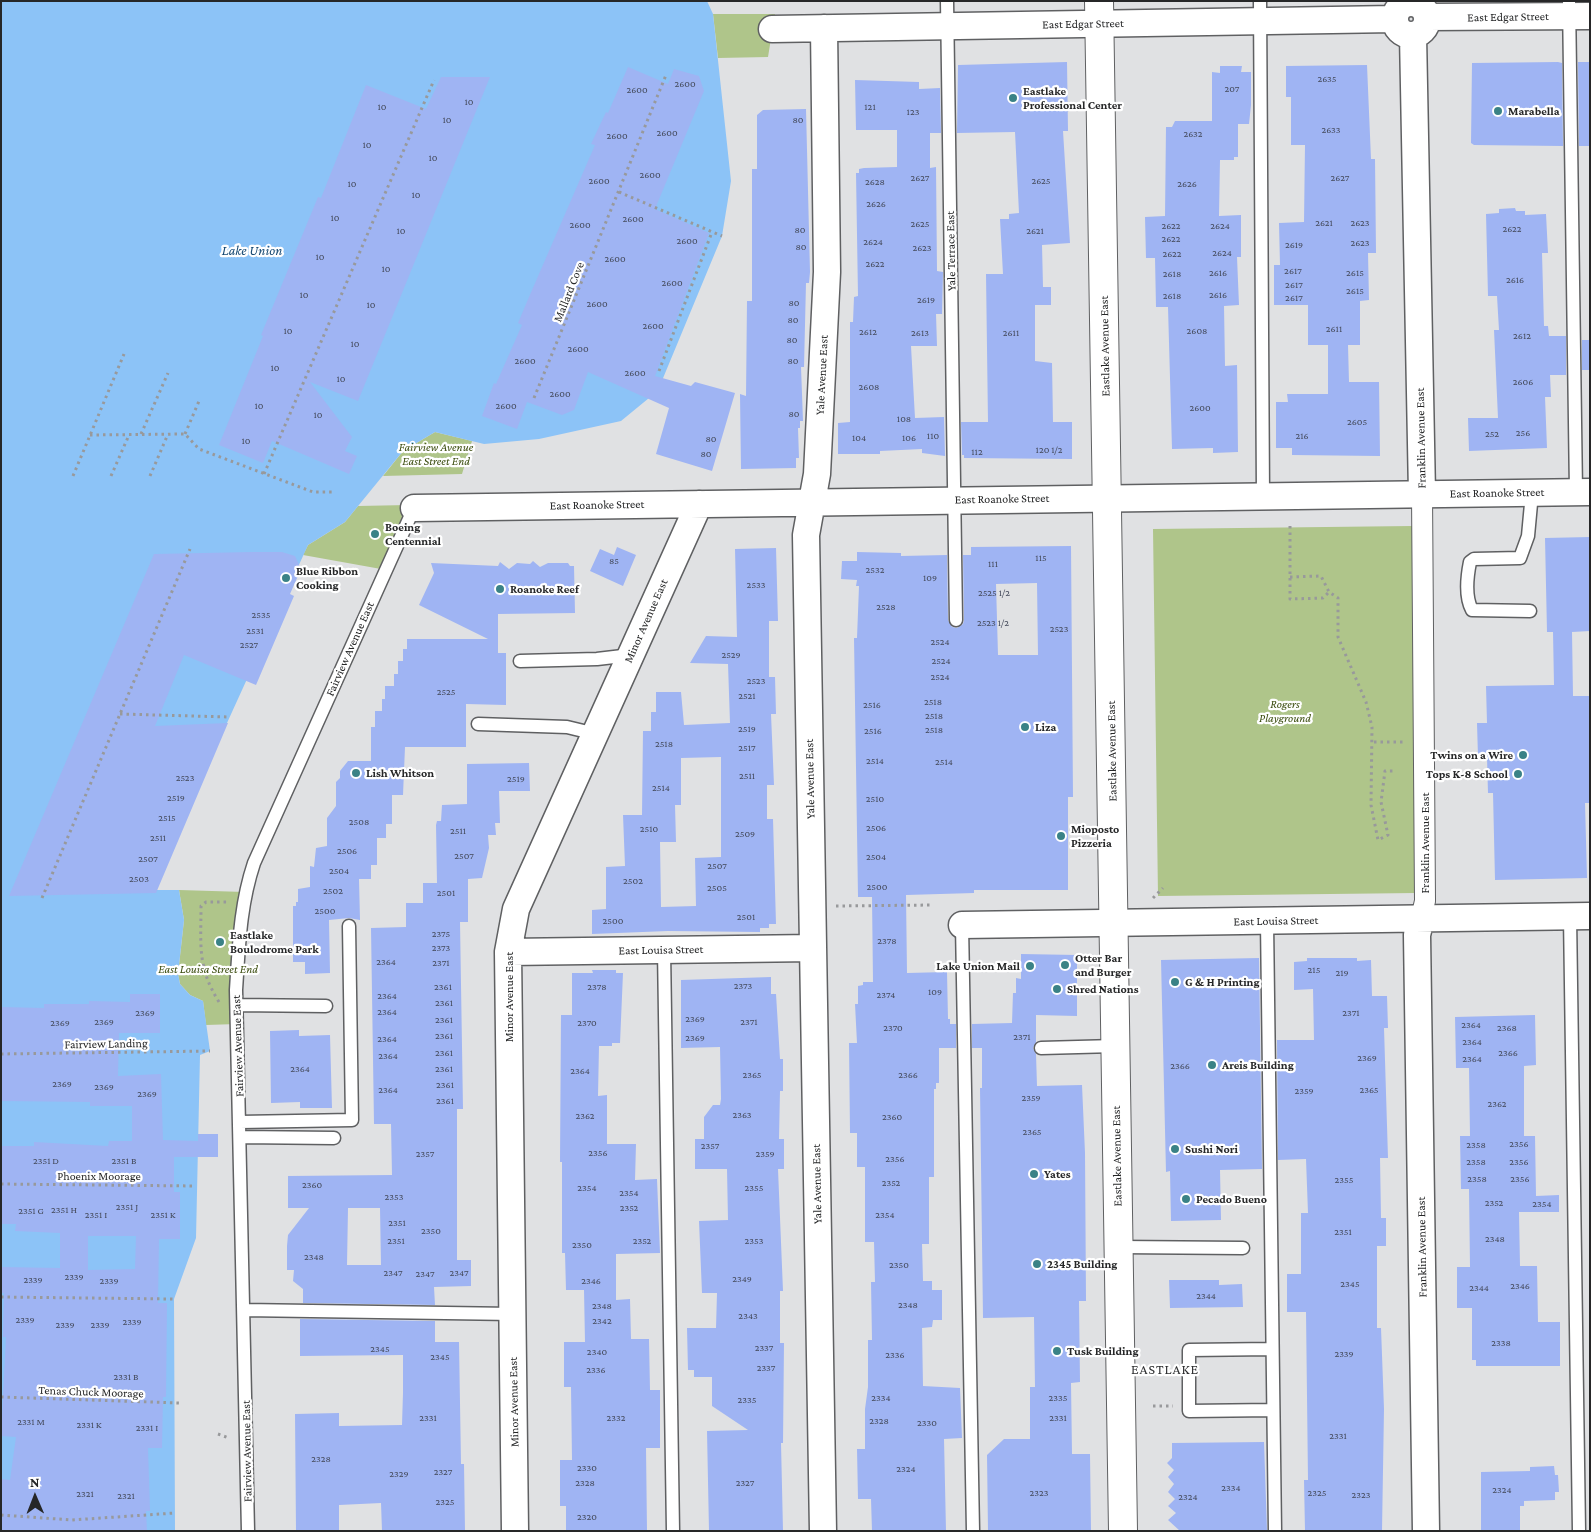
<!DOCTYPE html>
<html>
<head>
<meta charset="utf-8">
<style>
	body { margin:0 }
	#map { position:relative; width:1591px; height:1532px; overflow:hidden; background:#e0e1e3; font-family:"Crimson Pro",serif }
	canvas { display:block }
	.frame { position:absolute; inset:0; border:2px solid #262728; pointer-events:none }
	.north { position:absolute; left:10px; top:1472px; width:50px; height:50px; -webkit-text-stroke:4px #fff; paint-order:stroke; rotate:359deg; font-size:14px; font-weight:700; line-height:20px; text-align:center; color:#262728 }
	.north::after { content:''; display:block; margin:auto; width:18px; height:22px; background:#262728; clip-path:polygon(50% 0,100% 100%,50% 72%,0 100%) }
</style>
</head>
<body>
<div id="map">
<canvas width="1591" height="1532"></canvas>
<div class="frame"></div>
<div class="north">N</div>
</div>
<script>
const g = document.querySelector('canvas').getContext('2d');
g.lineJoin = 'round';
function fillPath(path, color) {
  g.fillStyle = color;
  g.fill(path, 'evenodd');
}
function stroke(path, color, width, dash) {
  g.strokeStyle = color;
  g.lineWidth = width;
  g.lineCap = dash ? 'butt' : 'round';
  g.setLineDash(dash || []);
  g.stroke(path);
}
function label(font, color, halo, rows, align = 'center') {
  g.font = font + ' "Crimson Pro",serif';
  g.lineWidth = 4.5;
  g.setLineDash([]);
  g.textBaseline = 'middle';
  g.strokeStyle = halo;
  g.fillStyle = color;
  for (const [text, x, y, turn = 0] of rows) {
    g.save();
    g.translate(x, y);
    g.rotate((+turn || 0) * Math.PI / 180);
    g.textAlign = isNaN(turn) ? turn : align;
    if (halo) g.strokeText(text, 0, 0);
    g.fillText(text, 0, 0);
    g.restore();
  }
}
fillPath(new Path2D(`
	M713,14H775L768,57L718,58Z
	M435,432L472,441L462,474L383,476L403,451Z
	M408,505L381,569L303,555L308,545L345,522L358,506Z
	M1412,526L1416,893L1158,896L1153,529Z
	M179,890L245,892L237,1024L206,1025L203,1001L190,995L180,984L178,974L184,920Z`), '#afc58a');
fillPath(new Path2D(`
	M1,1H707L713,14L731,181L722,236L661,383L649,398L621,421L539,439L484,444L435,432L403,451L345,522L308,545L151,890H179L184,920L178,974L180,984L190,995L203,1001L210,1051L200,1055L196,1238L174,1299L175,1531H1Z`), '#8cc3f7');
fillPath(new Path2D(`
	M1067,62L1068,131H1063L1070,243L1042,245L1043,287H1051V305H1035V361L1052,363L1053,422H1072V459L964,458V455H962L961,422H988L986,274H1003L1000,219H1009V214L1019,213L1015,132L957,133L958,65Z
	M1558,62L1562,63L1563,146L1474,145L1471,143L1472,63Z
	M1578,62H1590V146H1579Z
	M1367,65L1371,159H1375L1376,253H1368L1369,300L1360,301V345H1348L1349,382H1379L1380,456L1292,455V448H1276V402H1288L1287,394H1328V345H1308V305H1274V265H1280L1279,223L1304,222L1305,145H1291V97H1286V66Z
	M1220,66H1242L1241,72H1251V105L1249,124H1238V157H1234V160H1220L1219,216L1241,215V257H1237L1239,305L1224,306L1225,366L1237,365L1238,452L1213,453V448L1172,449L1168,307H1156L1155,258H1146L1145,217L1165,216L1166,127H1172L1175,121H1212V72L1220,73Z
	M628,67L668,84L674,69L699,76L704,91L655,209L709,233L655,376L691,386L695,382L735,393L712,471L656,454L669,408L588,372L574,410L562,415L527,402L517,429L482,416L494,383L496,384L522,325L518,323L529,297L595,145L591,144L606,112L608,113Z
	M441,77H490L358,401L310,382L352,437L345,451L357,456L349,474L272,441L263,463L219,445L263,336L261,335L318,197L321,198L366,85L426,109Z
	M855,80L919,82V89L940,88L941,133H930V168L936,167L937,271L943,272L942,314H936L937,346H911L915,418L944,417L945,456L922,453V449L880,451V454H838V423L850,422V322H853L854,297L858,296L856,173H859V169L864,168L897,167V130H856Z
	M806,109L810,272L809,283H806L804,367H801L803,421H800V428H798L799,458H796V468L741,469L740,394L746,396L747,301H752V169H757V115L763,110Z
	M1515,208L1516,211H1525V215L1546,214L1548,253H1542L1544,326H1548L1549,336H1566V375H1550L1551,397H1545L1547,448L1469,451L1468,418H1498L1494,330H1499L1497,296H1488L1486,214L1499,213V209Z
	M1582,340H1590V370H1582Z
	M1590,537V631L1572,632L1573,696H1590V803H1585L1587,878L1495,880L1493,793H1488L1487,757H1478L1477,723H1487L1486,686L1554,685L1553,632H1547L1545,538Z
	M1071,546L1073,797H1068V890H974V893L906,895L907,973L947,972L948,1019H950V1024H956V1048H939V1083H936V1089H934V1177H929V1244H922L923,1281H932V1290H942V1320H933L932,1327L922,1328L923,1386L960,1388L962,1438L944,1439L946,1531H872L871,1499H858L857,1449H865V1409L868,1387V1340H872L871,1282H875L874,1242H865V1167H857V1133H850L849,1043H857L855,1004H858V986L863,985V982H873L872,897H858L854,638H857L859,586H856L857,580L841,579L842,561H857V552L901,553V556L947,555L948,620L952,627L957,628L963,624L964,620L963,555H971V547ZM1037,583L1038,655H998L996,584Z
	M617,547L636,555L623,586L590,571L600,549L614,555Z
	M776,548L778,621H769V677H775L776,714H771L774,785H767V819H773L776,924H769V928H760V932L668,931L592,934V910L606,909V867L625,866L623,815H642L643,731H651V712H656V692H681L684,725L730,723L728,664L690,663L706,636L737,637L735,549ZM721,757V857L695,858L696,906L661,907L660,842H676L675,805H681V758Z
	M253,552H282L295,556L301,569L290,594L294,596L256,685L184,655L155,726L228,723L156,893L9,896L154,554Z
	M533,561L540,567L548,563H568L570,566H574L575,613L498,614V653H506V705L466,704V747H405L403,795H392V824H386V838H377V865H371V879H359L360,920L349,918L329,920L330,973L305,974V962H293V906H296V902H298V889L310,887V866L314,867L316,848L327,846V818L336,806V782L340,778V771L348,761H371V727H375V711H382V699H385V686H394V674H398V661H403V649H407V639H488L419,605L434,573L431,563L498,566L500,562L509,569L517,563L530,564Z
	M529,763L530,791H499L500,823H495L496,835H488L489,848L482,878L468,879V922H460L463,1109H457V1260H471V1286L434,1287L435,1305L303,1303V1289L293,1281L294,1270H287V1246L288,1235L309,1208H288V1176L392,1175L391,1124H374L371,928L406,927V903H423V883H437L436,825L437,821H441L442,805L467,804V764ZM348,1208H380L381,1265H347Z
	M1021,954L1077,955V1016L1036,1015V1042L1033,1048L1036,1054L1037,1086L1082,1085L1085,1153L1086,1301H1079L1080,1382L1071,1383L1072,1454H1090L1091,1531H988L987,1455L1004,1439H1030V1387H1035L1034,1317L983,1318L980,1088H982V1048H972V1024L1012,1023L1013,993H1016V978L1021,979Z
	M1259,958L1262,1169L1220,1170L1221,1220L1171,1221L1170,1171L1166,1172L1161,960Z
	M1307,958H1357V961L1371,960L1372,996H1387L1388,1028H1384L1388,1158H1380L1381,1218H1386V1246H1377V1328H1381L1384,1409L1382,1531H1305L1304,1480H1308L1306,1312H1287V1274H1301V1213H1308L1306,1159L1278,1160L1277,1040H1314L1313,989L1294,990V962L1307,961Z
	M592,970H616V973H623L620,1043H612V1046H599L598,1096L607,1095V1144H636L635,1180L657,1179L660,1253L616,1254V1300L630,1299L631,1339H649L650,1390H660V1448H646L647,1531H566V1506H560V1460H572L571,1387H564V1342H585L584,1290H566L565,1253H562V1162H560L561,1015H572V973H593Z
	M771,977V994H776L780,1059H783V1091H780L779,1139H784V1169H778L783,1291H780V1343H784L783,1443H781L783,1531H709L707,1431L748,1430L712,1406V1377H694V1370H688L687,1328H716L717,1293H702L699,1221L728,1220L727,1169H695V1139H704V1117L713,1105H720L721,1099L720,1047L681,1048V980Z
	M130,994H160V1033H119L118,1076L161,1074L163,1140L198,1141V1134H218V1157H174V1192H180V1239H159L158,1303H167L166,1397H163L162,1448H148L150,1511H146L147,1531H1V1479L10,1480L16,1437L1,1436L6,1337H3L4,1293H1V1267L60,1268V1233L15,1231L16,1224H1V1146H34V1142L108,1146L109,1141H132V1106H90V1102L1,1101V1007L44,1008V1004H89V1001L130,1002ZM88,1236H136L135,1269L88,1270Z
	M1535,1015L1536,1065L1524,1066V1136H1535L1536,1196L1559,1195V1212H1519L1520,1266H1537L1538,1322H1560V1366H1476V1360H1472V1308H1457V1267H1470L1469,1189H1461L1460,1136H1470L1469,1068H1456L1455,1017Z
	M299,1030V1036L330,1035L332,1108H300V1102L271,1103L270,1031Z
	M1169,1280H1219V1285L1242,1284L1243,1307L1170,1308Z
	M300,1319L435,1321V1342H459L461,1464H464L465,1531H382L381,1503L339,1505V1531H296L295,1414L339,1413V1426L402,1425L403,1393V1355L300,1356Z
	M1264,1442L1267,1531H1180L1168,1520L1176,1513L1168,1506L1175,1499L1168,1492L1174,1484L1168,1477L1174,1470L1167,1463L1172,1458V1443Z
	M1554,1466L1555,1475H1558L1559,1492H1555V1500L1524,1501V1506H1520V1531H1481V1472L1530,1471V1467Z`), '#9fb4f3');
const service = new Path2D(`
	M947,1L956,620
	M1260,1L1263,496
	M1569,1L1576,492
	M1530,611L1472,610C1465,597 1467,577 1470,562L1474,559L1520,558L1528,536L1532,493
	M520,661L597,659L631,655
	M478,724L567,727L596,734
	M1570,916L1579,1531
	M1267,922L1275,1531
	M962,925L973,1531
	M664,950L673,1531
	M237,1005L326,1006
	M1041,1048L1115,1046
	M240,1122L352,1120L349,926
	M240,1137L334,1138
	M1119,1247L1243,1248
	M244,1310L513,1314
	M1272,1349L1189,1350V1411L1273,1410
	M248,1531L236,990C239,945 240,905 254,863L414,508`);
const pedestrian = new Path2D(`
	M1421,918L1425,901L1422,494`);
const minor = new Path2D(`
	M1395 19a16 16 0 1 1 32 0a16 16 0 1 1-32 0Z
	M1427,17L1590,16
	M772,29L1394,19
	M1413,35L1422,494
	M414,508L1590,492
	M1421,918L1417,935L1426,1531
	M962,925L1590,916
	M508,952L813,948
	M515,1531L508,952L516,909L699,504
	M823,1531L806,535L817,474L827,272L824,28`);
const secondary = new Path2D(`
	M1099,1L1123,1531`);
stroke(service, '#5f6062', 15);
stroke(pedestrian, '#5f6062', 22);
stroke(minor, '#5f6062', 29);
stroke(secondary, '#5f6062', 30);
stroke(new Path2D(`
	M619,192L722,236
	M659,371L712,232
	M534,398L666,75
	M141,434L168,373
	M185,434L199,401
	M90,435L185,434L199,449L313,492H334
	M264,474L434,80
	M73,476L124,354
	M111,476L129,435
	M150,476L168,434
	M1290,526V599L1323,598L1329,592
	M1290,577L1321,576L1329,592L1338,598V637L1366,702L1372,727L1371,805L1378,840L1388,835L1381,802L1385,771H1395
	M120,714L229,717
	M1374,742H1403
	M42,898L190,549
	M1153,898L1163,888
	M836,906L933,905
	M219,1002C197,967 201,945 201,906L206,902H228
	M1,1054L210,1051
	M1,1184L196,1186
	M1,1297L174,1299
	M1,1397L180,1403
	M1153,1406H1173
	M218,1434L229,1438
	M1,1515L72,1520L175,1513`), '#98999b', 3, [2.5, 4]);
stroke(service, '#fff', 12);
stroke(pedestrian, '#fff', 20);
stroke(minor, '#fff', 26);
stroke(secondary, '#fff', 28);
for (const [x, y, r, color] of [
	[1013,98,5,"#3a8286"],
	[1498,111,5,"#3a8286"],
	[375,534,5,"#3a8286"],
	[286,578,5,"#3a8286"],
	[500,589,5,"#3a8286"],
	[1025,727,5,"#3a8286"],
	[1523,755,5,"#3a8286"],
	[356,773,5,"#3a8286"],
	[1518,774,5,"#3a8286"],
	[1061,836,5,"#3a8286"],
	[220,942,5,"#3a8286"],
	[1065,965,5,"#3a8286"],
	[1030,966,5,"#3a8286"],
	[1175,982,5,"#3a8286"],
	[1057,989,5,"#3a8286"],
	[1212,1065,5,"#3a8286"],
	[1175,1149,5,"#3a8286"],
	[1034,1174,5,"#3a8286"],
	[1186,1199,5,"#3a8286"],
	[1037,1264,5,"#3a8286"],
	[1057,1351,5,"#3a8286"]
]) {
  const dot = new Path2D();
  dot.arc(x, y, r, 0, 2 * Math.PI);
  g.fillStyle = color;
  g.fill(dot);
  stroke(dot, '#fff', 2);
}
label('10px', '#444a5b', null, [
	["2635",1327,79],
	["2600",685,84],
	["207",1232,89],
	["2600",637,90],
	["10",469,102],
	["10",382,107],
	["121",870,107],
	["123",913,112],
	["10",447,120],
	["80",798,120],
	["2633",1331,130],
	["2600",667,133],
	["2632",1193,134],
	["2600",617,136],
	["10",367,145],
	["10",433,158],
	["2600",650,175],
	["2627",920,178],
	["2627",1340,178],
	["2600",599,181],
	["2625",1041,181],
	["2628",875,182],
	["10",352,184],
	["2626",1187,184],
	["10",416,195],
	["2626",876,204],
	["10",335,218],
	["2600",633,219],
	["2621",1324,223],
	["2623",1360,223],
	["2625",920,224],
	["2600",580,225],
	["2622",1171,226],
	["2624",1220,226],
	["2622",1512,229],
	["80",800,230],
	["10",401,231],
	["2621",1035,231],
	["2622",1171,239],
	["2600",687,241],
	["2624",873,242],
	["2623",1360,243],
	["2619",1294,245],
	["80",801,247],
	["2623",922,248],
	["2624",1222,253],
	["2622",1172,254],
	["10",320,257],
	["2600",615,259],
	["2622",875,264],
	["10",386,269],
	["2617",1293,271],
	["2616",1218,273],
	["2615",1355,273],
	["2618",1172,274],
	["2616",1515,280],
	["2600",672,283],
	["2617",1294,285],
	["2615",1355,291],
	["10",304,295],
	["2616",1218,295],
	["2618",1172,296],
	["2617",1294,298],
	["2619",926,300],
	["80",794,303],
	["2600",597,304],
	["10",371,305],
	["80",793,320],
	["2600",653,326],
	["2611",1334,329],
	["10",288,331],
	["2608",1197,331],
	["2612",868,332],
	["2613",920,333],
	["2611",1011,333],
	["2612",1522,336],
	["80",792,340],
	["10",355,344],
	["2600",578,349],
	["2600",525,361],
	["80",793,361],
	["10",275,368],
	["2600",635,373],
	["10",341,379],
	["2606",1523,382],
	["2608",869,387],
	["2600",560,394],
	["10",259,406],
	["2600",506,406],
	["2600",1200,408],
	["80",794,414],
	["10",318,415],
	["108",904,419],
	["2605",1357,422],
	["256",1523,433],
	["252",1492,434],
	["110",933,436],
	["216",1302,436],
	["104",859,438],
	["106",909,438],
	["80",711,439],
	["10",246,441],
	["120 1/2",1049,450],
	["112",977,452],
	["80",706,454],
	["115",1041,558],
	["85",614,561],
	["111",993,564],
	["2532",875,570],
	["109",930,578],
	["2533",756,585],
	["2525 1/2",994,593],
	["2528",886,607],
	["2535",261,615],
	["2523 1/2",993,623],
	["2523",1059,629],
	["2531",255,631],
	["2524",940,642],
	["2527",249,645],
	["2529",731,655],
	["2524",941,661],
	["2524",940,677],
	["2523",756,681],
	["2525",446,692],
	["2521",747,696],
	["2518",933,702],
	["2516",872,705],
	["2518",934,716],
	["2519",747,729],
	["2518",934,730],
	["2516",873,731],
	["2518",664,744],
	["2517",747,748],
	["2514",875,761],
	["2514",944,762],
	["2511",747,776],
	["2523",185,778],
	["2519",516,779],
	["2514",661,788],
	["2519",176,798],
	["2510",875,799],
	["2515",167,818],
	["2508",359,822],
	["2506",876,828],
	["2510",649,829],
	["2511",458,831],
	["2509",745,834],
	["2511",158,838],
	["2506",347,851],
	["2507",464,856],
	["2504",876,857],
	["2507",148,859],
	["2507",717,866],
	["2504",339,871],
	["2503",139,879],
	["2502",633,881],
	["2500",877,887],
	["2505",717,888],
	["2502",333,891],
	["2501",446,893],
	["2500",325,911],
	["2501",746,917],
	["2500",613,921],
	["2375",441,934],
	["2378",887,941],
	["2373",441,948],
	["2364",386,962],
	["2371",441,963],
	["215",1314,970],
	["219",1342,973],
	["2373",743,986],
	["2361",443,987],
	["2378",597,987],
	["109",935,992],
	["2374",886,995],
	["2364",387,996],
	["2361",444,1003],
	["2364",387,1012],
	["2369",145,1013],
	["2371",1351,1013],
	["2369",695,1019],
	["2361",444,1020],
	["2369",104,1022],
	["2371",749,1022],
	["2369",60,1023],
	["2370",587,1023],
	["2364",1471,1025],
	["2370",893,1028],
	["2368",1507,1028],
	["2361",444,1036],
	["2371",1022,1037],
	["2369",695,1038],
	["2364",387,1039],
	["2364",1472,1042],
	["2361",444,1053],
	["2366",1508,1053],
	["2364",388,1056],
	["2369",1367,1058],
	["2364",1472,1059],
	["2366",1180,1066],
	["2364",300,1069],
	["2361",444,1069],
	["2364",580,1071],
	["2365",752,1075],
	["2366",908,1075],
	["2369",62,1084],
	["2361",445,1085],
	["2369",104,1087],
	["2364",388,1090],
	["2365",1369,1090],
	["2359",1304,1091],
	["2369",147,1094],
	["2359",1031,1098],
	["2361",445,1101],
	["2362",1497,1104],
	["2363",742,1115],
	["2362",585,1116],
	["2360",892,1117],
	["2365",1032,1132],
	["2356",1519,1144],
	["2358",1476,1145],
	["2357",710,1146],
	["2356",598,1153],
	["2357",425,1154],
	["2359",765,1154],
	["2356",895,1159],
	["2351 D",46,1161],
	["2351 B",124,1161],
	["2358",1476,1162],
	["2356",1519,1162],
	["2358",1477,1179],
	["2356",1520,1179],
	["2355",1344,1180],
	["2352",891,1183],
	["2360",312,1185],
	["2354",587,1188],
	["2355",754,1188],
	["2354",629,1193],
	["2353",394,1197],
	["2352",1494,1203],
	["2354",1542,1204],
	["2351 J",127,1207],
	["2352",629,1208],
	["2351 H",64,1210],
	["2351 G",31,1211],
	["2351 I",96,1215],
	["2351 K",163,1215],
	["2354",885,1215],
	["2351",397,1223],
	["2350",431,1231],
	["2351",1343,1232],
	["2348",1495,1239],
	["2351",396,1241],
	["2352",642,1241],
	["2353",754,1241],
	["2350",582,1245],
	["2348",314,1257],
	["2350",899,1265],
	["2347",393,1273],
	["2347",459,1273],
	["2347",425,1274],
	["2339",74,1277],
	["2349",742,1279],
	["2339",33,1280],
	["2339",109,1281],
	["2346",591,1281],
	["2345",1350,1284],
	["2346",1520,1286],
	["2344",1479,1288],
	["2344",1206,1296],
	["2348",908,1305],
	["2348",602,1306],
	["2343",748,1316],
	["2339",25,1320],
	["2342",602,1321],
	["2339",132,1322],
	["2339",65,1325],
	["2339",100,1325],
	["2338",1501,1343],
	["2337",764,1348],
	["2345",380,1349],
	["2340",597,1352],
	["2339",1344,1354],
	["2336",895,1355],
	["2345",440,1357],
	["2337",766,1368],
	["2336",596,1370],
	["2331 B",126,1377],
	["2334",881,1398],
	["2335",1058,1398],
	["2335",747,1400],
	["2331",428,1418],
	["2332",616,1418],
	["2331",1058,1418],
	["2328",879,1421],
	["2331 M",31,1422],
	["2330",927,1423],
	["2331 K",89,1425],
	["2331 I",147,1428],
	["2331",1338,1436],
	["2328",321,1459],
	["2330",587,1468],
	["2324",906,1469],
	["2327",443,1472],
	["2329",399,1474],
	["2328",585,1483],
	["2327",745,1483],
	["2334",1231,1488],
	["2324",1502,1490],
	["2323",1039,1493],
	["2325",1317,1493],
	["2321",85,1494],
	["2323",1361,1495],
	["2321",126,1496],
	["2324",1188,1497],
	["2325",445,1502],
	["2320",587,1517]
]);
label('12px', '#262728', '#fff', [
	["East Edgar Street",1508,17,-1],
	["East Edgar Street",1083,24,-1],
	["Yale Terrace East",951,251,-91],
	["Mallard Cove",569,292,-68],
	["Eastlake Avenue East",1105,346,-91],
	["Yale Avenue East",822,375,-87],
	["Franklin Avenue East",1421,438,-91],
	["East Roanoke Street",1497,493,-1],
	["East Roanoke Street",1002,499,-1],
	["East Roanoke Street",597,505,-1],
	["Minor Avenue East",646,621,-66],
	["Fairview Avenue East",350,649,-66],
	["Eastlake Avenue East",1112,751,-91],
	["Yale Avenue East",810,779,-91],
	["Franklin Avenue East",1425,843,-90],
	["East Louisa Street",1276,921,-1],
	["East Louisa Street",661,950,-1],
	["Minor Avenue East",509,997,-90],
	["Fairview Landing",106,1044,-1],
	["Fairview Avenue East",238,1046,-92],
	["Eastlake Avenue East",1117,1156,-91],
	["Phoenix Moorage",99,1176],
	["Yale Avenue East",817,1184,-91],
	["Franklin Avenue East",1422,1247,-91],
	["Tenas Chuck Moorage",91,1392,2],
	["Minor Avenue East",514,1402,-91],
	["Fairview Avenue East",247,1451,-91]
]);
label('bold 12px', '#262728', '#fff', [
	["Eastlake",1023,91],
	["Professional Center",1023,105],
	["Marabella",1508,111],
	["Boeing",385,527],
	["Centennial",385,541],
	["Blue Ribbon",296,571],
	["Cooking",296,585],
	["Roanoke Reef",510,589],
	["Liza",1035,727],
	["Twins on a Wire",1513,755,"right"],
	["Lish Whitson",366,773],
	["Tops K-8 School",1508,774,"right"],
	["Mioposto",1071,829],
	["Pizzeria",1071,843],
	["Eastlake",230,935],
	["Boulodrome Park",230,949],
	["Otter Bar",1075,958],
	["and Burger",1075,972],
	["Lake Union Mail",1020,966,"right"],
	["G & H Printing",1185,982],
	["Shred Nations",1067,989],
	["Areis Building",1222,1065],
	["Sushi Nori",1185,1149],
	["Yates",1044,1174],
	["Pecado Bueno",1196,1199],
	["2345 Building",1047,1264],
	["Tusk Building",1067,1351]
], 'left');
label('italic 12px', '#384a0b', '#fff', [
	["Fairview Avenue",436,447],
	["East Street End",436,461],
	["Rogers",1285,704],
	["Playground",1285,718],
	["East Louisa Street End",208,969]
]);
label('italic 14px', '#154872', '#fff', [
	["Lake Union",252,251]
]);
g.letterSpacing = '1px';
label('14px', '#2f3032', '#fff', [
	["EASTLAKE",1165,1370]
]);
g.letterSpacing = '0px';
</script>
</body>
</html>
